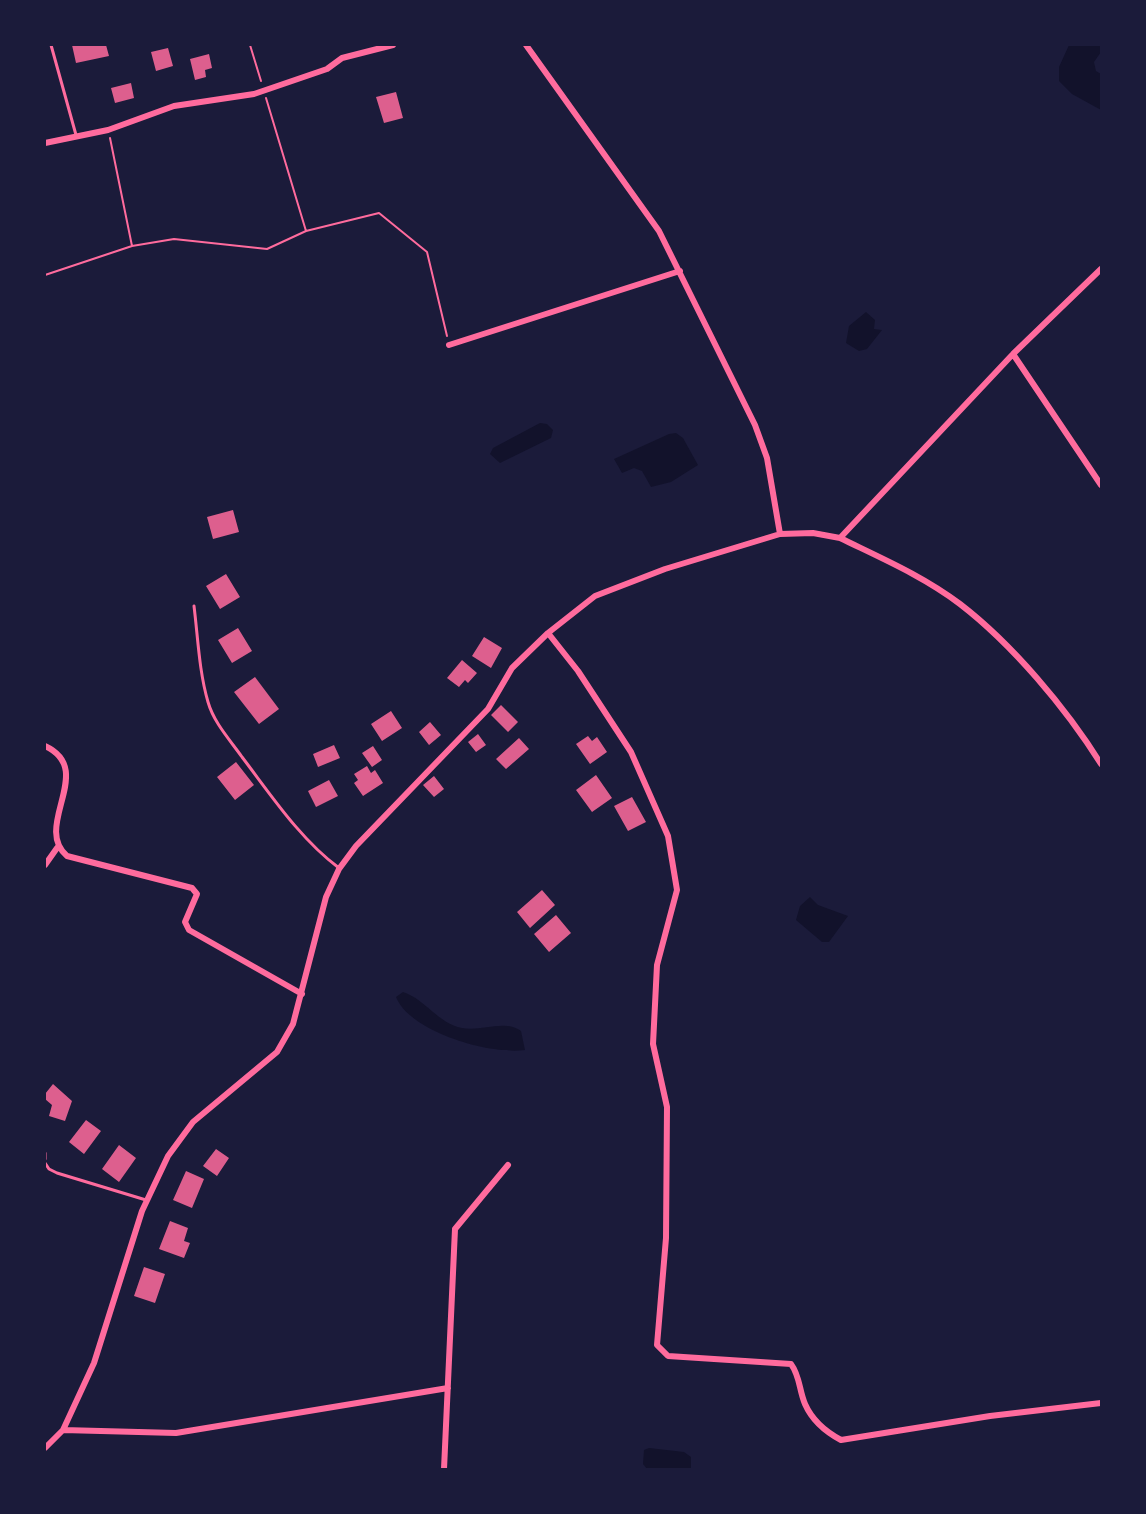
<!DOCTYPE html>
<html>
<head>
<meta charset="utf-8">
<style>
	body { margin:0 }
	#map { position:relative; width:1146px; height:1514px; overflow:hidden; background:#1b1b3a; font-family:Barlow,sans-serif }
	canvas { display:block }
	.frame { position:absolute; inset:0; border:46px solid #1b1b3a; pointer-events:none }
</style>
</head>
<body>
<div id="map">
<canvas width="1146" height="1514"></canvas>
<div class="frame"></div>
</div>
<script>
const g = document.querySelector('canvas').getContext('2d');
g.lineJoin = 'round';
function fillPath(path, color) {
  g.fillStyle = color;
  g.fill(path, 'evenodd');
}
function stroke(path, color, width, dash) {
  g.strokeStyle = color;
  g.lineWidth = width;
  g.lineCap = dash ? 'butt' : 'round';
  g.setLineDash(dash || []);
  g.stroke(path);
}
fillPath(new Path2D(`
	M1069,45H1101V52L1094,62L1096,71L1101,74V110L1072,94L1059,81V67Z
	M866,312L875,320L874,329L882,330L867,349L859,351L846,343L849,326Z
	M540,423L547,424L553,430L551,438L500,463L490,454L493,448Z
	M676,433L683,438L698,465L671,482L651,487L642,471L634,468L622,473L614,459L669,434Z
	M810,897L818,905L848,916L829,942H822L796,920L800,906Z
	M403,992C425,999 439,1024 462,1028C481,1032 504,1019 521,1031L525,1050C490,1055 410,1032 396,997Z
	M649,1448L684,1452L691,1457V1469H647L643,1464L644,1450Z`), '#12122b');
fillPath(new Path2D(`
	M72,45H106L109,56L76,63Z
	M168,48L173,66L156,71L151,52Z
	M209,54L212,68L205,70L206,77L195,80L190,59Z
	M131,83L134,98L115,103L111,88Z
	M396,92L403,118L384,123L376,97Z
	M233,510L239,532L213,539L207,517Z
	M226,574L240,597L220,609L206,586Z
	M238,628L252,651L232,663L218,640Z
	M484,637L502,648L491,668L472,656Z
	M462,660L477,673L468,683L465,680L459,687L447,678Z
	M255,677L279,709L259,724L234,692Z
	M501,705L518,722L508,732L491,715Z
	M391,711L402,728L382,741L371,724Z
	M430,722L441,735L429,745L419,732Z
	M478,734L486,745L476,752L468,742Z
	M588,736L592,741L597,737L607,752L590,764L576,744Z
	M519,738L529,749L506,769L496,759Z
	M334,745L340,758L318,767L313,754Z
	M373,746L382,760L372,767L362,753Z
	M236,762L254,785L235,800L217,777Z
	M367,766L371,773L375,770L383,783L363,796L354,783L358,780L354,774Z
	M596,775L612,798L592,812L576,790Z
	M434,776L444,789L434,797L423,785Z
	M329,780L338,796L316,807L308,791Z
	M632,797L646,822L628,831L614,806Z
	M542,890L555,905L530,928L517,912Z
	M556,915L571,933L549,952L534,934Z
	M53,1084L72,1101L65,1121L49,1116L52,1105L45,1099V1094Z
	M86,1120L101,1131L84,1154L69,1142Z
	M119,1145L136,1158L119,1182L102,1169Z
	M216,1149L229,1158L217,1176L203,1166Z
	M186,1171L204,1179L192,1208L173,1200Z
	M170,1221L188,1228L184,1241L190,1243L184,1258L159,1249Z
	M144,1267L165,1274L155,1303L134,1296Z`), '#dd5f8e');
stroke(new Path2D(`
	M250,45L261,81
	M266,98L306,231
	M132,246L174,239L267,249L306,231L379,213L427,252L447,336
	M45,275L132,246L110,138`), '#ff6b9d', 2);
stroke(new Path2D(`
	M51,45L76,135
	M194,606C198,638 199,671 208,702C214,723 230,740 242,757C271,795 300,839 339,868
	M45,1159V1153
	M45,1163L49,1169L57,1173L146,1200`), '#ff6b9d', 3);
stroke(new Path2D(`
	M526,45L659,231L755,425L767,458L780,534
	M45,143L108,130L174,106L254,94L327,69L342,58L393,45
	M449,345L680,271
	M1013,354L1101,485
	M840,538C881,558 923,576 960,604C1012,644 1066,708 1101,764
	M548,633L578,671L631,752L668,836L677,890L657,965L653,1044L667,1107L666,1238L657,1345L668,1356L791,1364C800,1376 799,1390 805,1404C812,1420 826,1432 841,1440L990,1416L1101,1403
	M45,746C97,770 32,826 67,856L192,888L197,894L185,922L189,930L302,994
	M45,865L57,848
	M63,1430L176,1433L448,1388
	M45,1448L63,1430L94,1363L142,1211L168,1156L193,1122L277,1052L293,1024L326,897L339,869L356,846L488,709L512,668L548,633L595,596L665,569L780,534L813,533L840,538L1013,354L1101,269
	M444,1469L455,1229L508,1165`), '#ff6b9d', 6);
</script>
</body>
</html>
